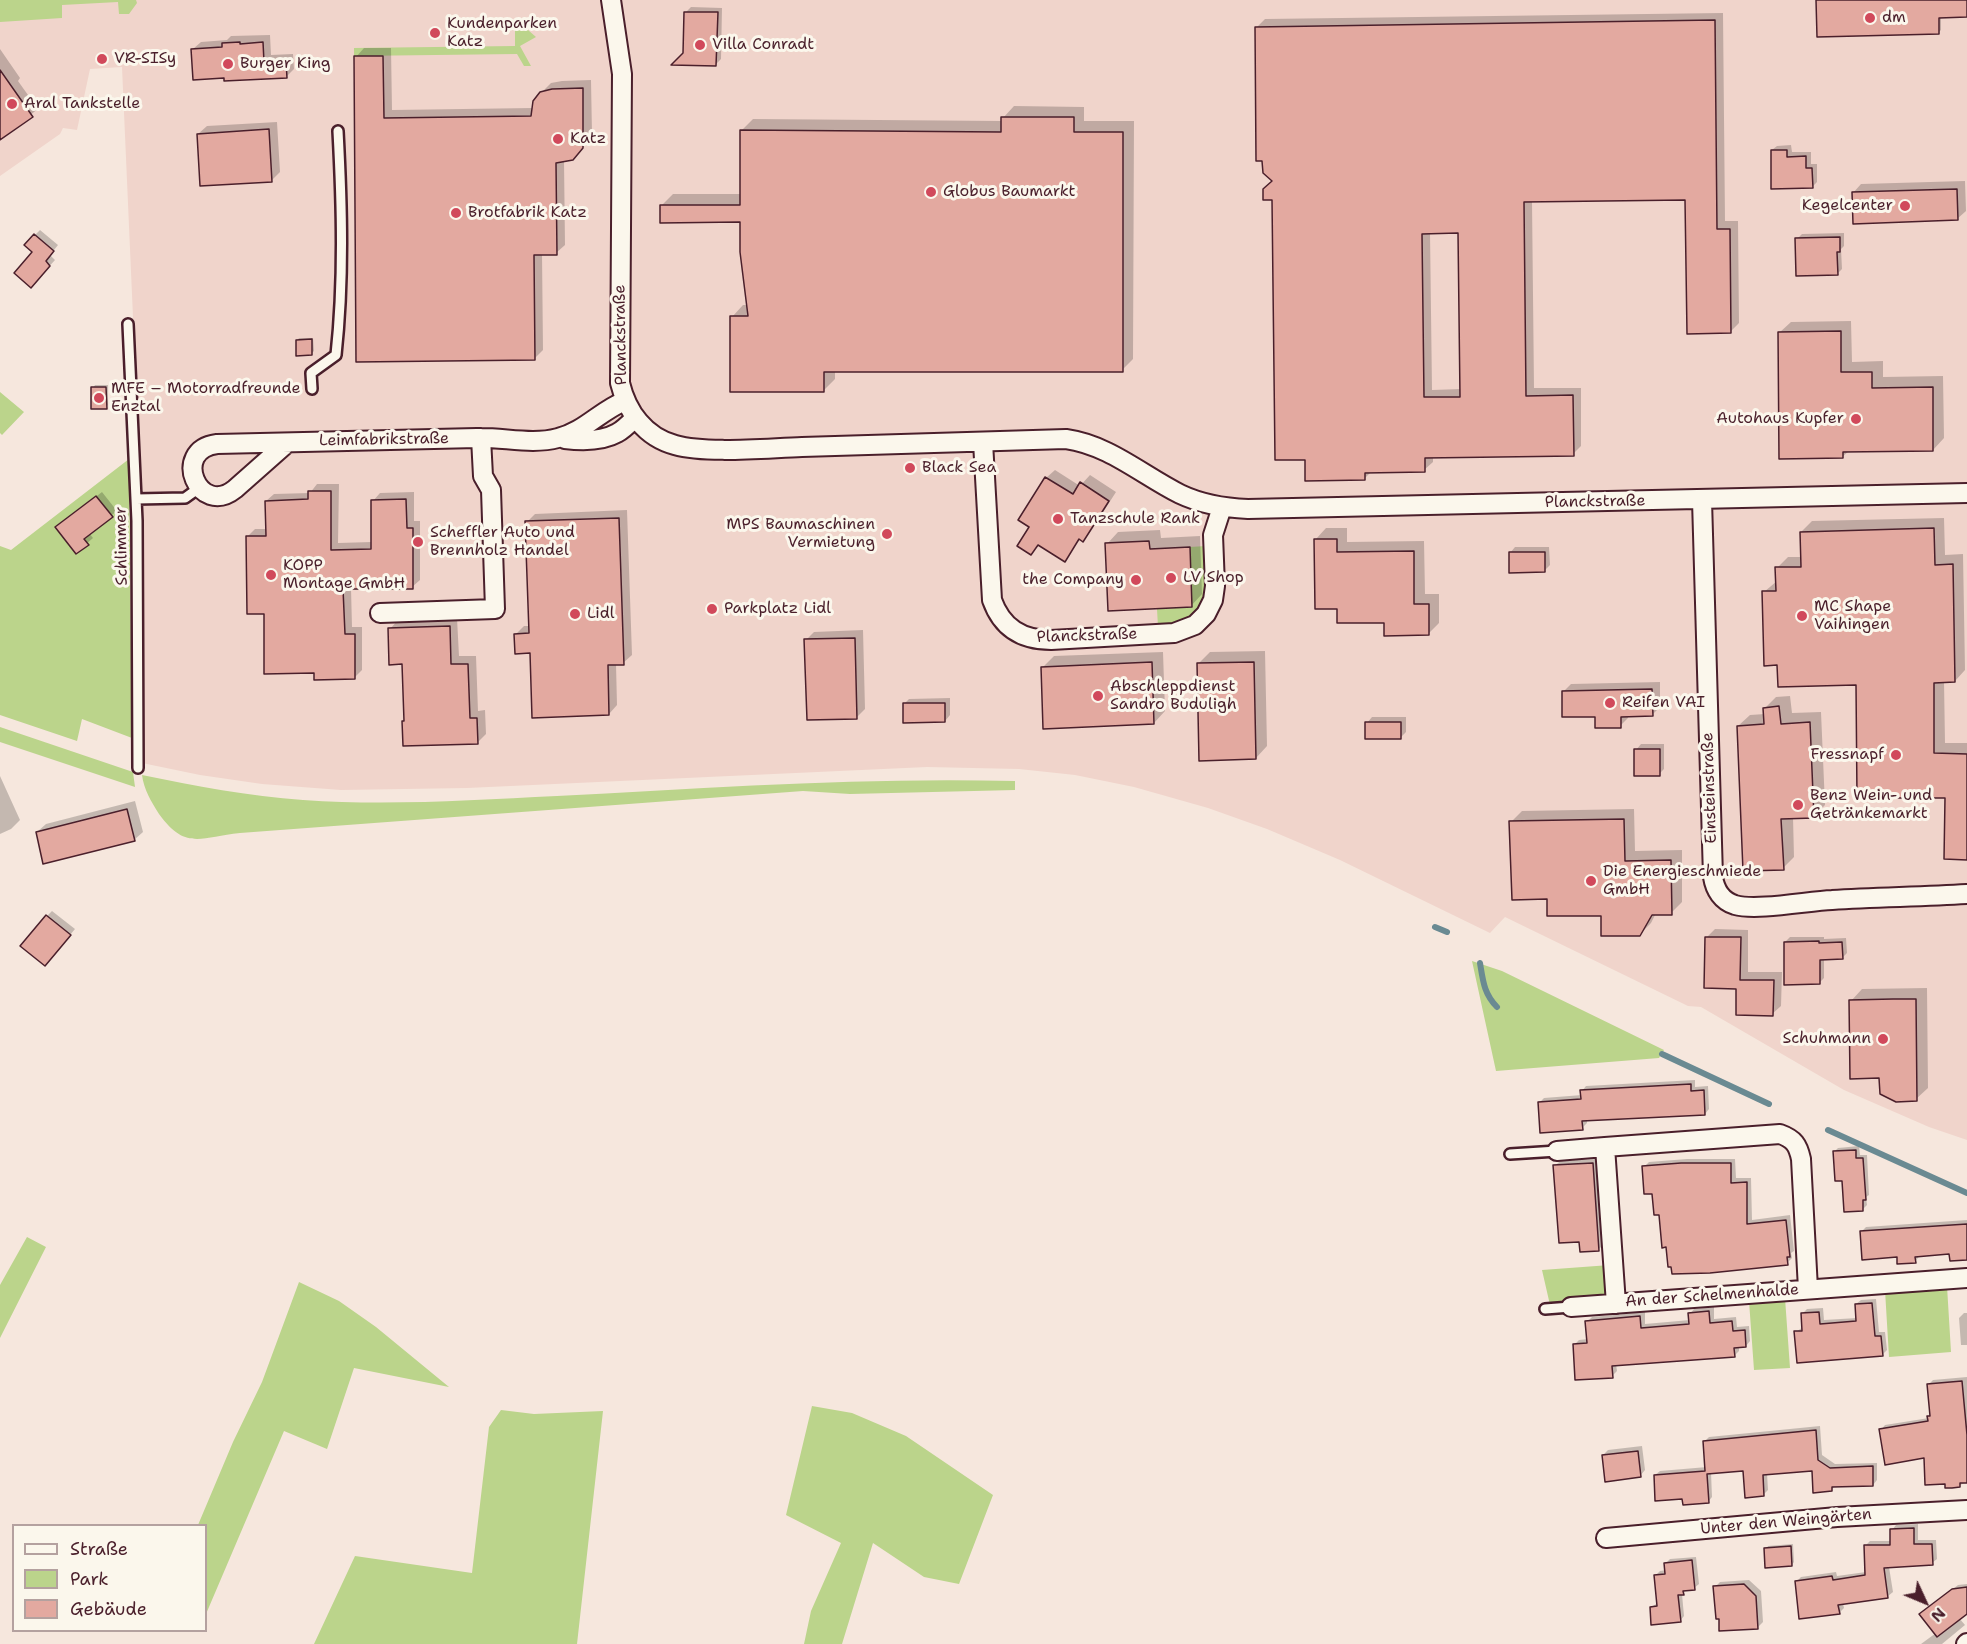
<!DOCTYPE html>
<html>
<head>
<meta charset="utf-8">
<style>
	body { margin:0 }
	#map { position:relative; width:1967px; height:1644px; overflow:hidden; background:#f6e7dd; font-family:"Shantell Sans",sans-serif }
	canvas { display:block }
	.legend { position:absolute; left:12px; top:1524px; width:195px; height:108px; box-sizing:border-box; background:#fbf7ec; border:2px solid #b4a19f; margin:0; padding:8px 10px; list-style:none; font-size:18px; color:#4a1f2b }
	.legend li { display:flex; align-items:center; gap:12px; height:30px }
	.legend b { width:30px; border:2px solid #b4a19f }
	.north { position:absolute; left:1895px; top:1572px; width:60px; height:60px; -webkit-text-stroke:4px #fbf7ec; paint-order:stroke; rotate:134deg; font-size:16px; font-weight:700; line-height:24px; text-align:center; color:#4a1f2b }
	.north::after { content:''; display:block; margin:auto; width:21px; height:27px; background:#4a1f2b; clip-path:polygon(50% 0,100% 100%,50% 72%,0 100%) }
</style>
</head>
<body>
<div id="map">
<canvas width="1967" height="1644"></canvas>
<ul class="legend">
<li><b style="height:8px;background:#fbf7ec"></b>Straße</li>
<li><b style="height:16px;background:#bbd48b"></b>Park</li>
<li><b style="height:16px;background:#e3a9a0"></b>Gebäude</li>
</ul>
<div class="north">N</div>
</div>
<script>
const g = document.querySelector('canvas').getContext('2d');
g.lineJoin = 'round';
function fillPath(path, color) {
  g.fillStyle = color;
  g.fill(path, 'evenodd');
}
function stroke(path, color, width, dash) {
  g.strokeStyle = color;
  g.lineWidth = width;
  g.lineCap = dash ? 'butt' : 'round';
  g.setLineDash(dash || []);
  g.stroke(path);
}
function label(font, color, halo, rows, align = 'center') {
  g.font = font + ' "Shantell Sans",sans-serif';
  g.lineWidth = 6;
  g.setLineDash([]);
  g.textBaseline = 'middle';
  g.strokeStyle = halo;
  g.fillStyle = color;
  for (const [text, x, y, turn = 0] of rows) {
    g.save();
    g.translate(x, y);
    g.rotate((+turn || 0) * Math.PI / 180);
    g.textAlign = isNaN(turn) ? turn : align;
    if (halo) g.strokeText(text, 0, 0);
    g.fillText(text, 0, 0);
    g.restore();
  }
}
fillPath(new Path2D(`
	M0,0H1967V1140L1929,1127L1844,1090L1701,1007L1688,1006L1505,917L1490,933L1340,860L1267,829L1208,808L1134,787L1075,775L1019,769L927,767L467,788L341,790L262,784L200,775L142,763L141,499L122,67L90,69L77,130L63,128L60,134L0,176Z`), '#f0d4cb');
fillPath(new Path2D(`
	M0,0H136L137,3L129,14H119L118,2L62,5V18L0,22Z
	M515,28L528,30L536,37L520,46L531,66H524L517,54L354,56V48L515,46Z
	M0,392L24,412L2,435L0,433Z
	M129,459L132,738L82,719L77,741L0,715V546L11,550Z
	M1206,546C1207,574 1213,604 1187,621C1180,626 1166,626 1158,627L1157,609L1192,607L1190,547Z
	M0,727L133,772L135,787L0,742Z
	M142,775C195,786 249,796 303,800C388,806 473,800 557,796C710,788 862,777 1015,781V790L850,794L803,791L240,833C200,837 186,851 159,814C151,801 144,790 142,775Z
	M1472,961L1502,971L1664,1050L1659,1058L1496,1071Z
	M27,1237L46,1247L0,1338V1285Z
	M1610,1265L1613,1300L1550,1305L1542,1270Z
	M299,1282L339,1301L376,1327L449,1387L354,1368L327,1449L284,1431L206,1614V1526L198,1525L233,1442L262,1382Z
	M1947,1286L1951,1352L1889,1357L1885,1290Z
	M1785,1298L1790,1368L1754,1370L1749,1301Z
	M812,1406L852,1413L906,1436L993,1495L959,1584L924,1577L873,1543L842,1644H804L811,1611L841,1543L786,1515Z
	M501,1410L534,1414L603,1411L577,1644H314L355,1556L472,1573L489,1427Z`), '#bbd48b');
fillPath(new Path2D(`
	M1817,0H1967V16L1941,17V30L1939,32Z
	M691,7L722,8L721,59L716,64L685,13Z
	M1723,13L1725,221H1738L1739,323L1730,332L1687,199L1532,201L1534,388H1581V446L1573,454L1433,457V462L1424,470L1372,471L1364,479L1306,458L1256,28L1265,19ZM1460,231L1461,389L1432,390L1430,232Z
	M270,35L271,55L293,54L294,69L286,77H225L193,49L201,42L227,40L231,36Z
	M364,48H391L392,110L533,108L541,93L551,83L562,81L591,80L592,134L589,141L572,158L564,160L565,245L556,253H542L543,350L535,358L358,361L356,57Z
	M0,49L20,78L18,81L38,109L0,138Z
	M1014,106L1084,107V121H1134L1133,359L1122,370H835V379L824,390L732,317L743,305H748L741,221L661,206L673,194H741V131L753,119L1003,121V118Z
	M277,122L280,172L272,180L198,134L207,126Z
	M1791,145L1792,152H1811V164H1817V182L1812,187L1772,150L1777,146Z
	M1965,181L1966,211L1957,219L1853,193L1861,184Z
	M40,230L58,245L50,255L55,260L37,280L35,235Z
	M1844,233V246L1841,249L1842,269L1837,274L1797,239L1802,234Z
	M1851,321L1852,362L1883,361V377L1943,376L1944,438L1933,450L1849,451L1842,457L1779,333L1791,322Z
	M299,338H313L314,351L312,353L297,341Z
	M95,385H108V405L106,407L93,388Z
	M1055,470L1080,486L1090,475L1116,492L1091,531L1083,540L1081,538L1065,560L1040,544L1031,553V526L1046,478Z
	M317,484H339L338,543L372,542L373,501L380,493L414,492V521H420V580L412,587L351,588L352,627H362V670L354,678L316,672L265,612L247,537L255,529H267L266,501L274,494L310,493Z
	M102,492L117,511L89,533L93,538L77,552L63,522Z
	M627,510L632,655L623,663L616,664L617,705L609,714L531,652L516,634L524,626H530L527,522L535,514Z
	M1944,518L1945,555L1963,554L1965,670L1955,681H1944L1945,743H1967V858L1946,796L1858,683L1778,664L1764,592L1777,581V568L1788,557H1802L1801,532L1812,521Z
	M1326,528H1347V542L1424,541L1425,594H1439V623L1428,634L1339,607L1316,539Z
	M1160,530L1161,538L1200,536L1202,594L1191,606L1107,544L1118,532Z
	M1515,547H1549L1550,565L1544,571L1510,553Z
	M457,618L459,656H476L478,711L485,710L486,734L478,742L403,721L406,719L404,663L390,629L398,620Z
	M863,630L865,709L857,717L806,640L814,632Z
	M1265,651L1267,746L1256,758L1198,664L1210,652Z
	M1163,652L1165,711L1154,723L1042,668L1054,656Z
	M1660,682V707L1652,715H1628V718L1620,726L1596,715L1564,691L1571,684Z
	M1790,696L1792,713L1821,712L1825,805L1814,816L1793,817L1794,857L1783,868L1738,726L1750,715L1765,714L1764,709L1776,697Z
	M950,698V715L945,721L904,704L909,699Z
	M1372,717H1406V732L1401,737L1367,723Z
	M1641,744H1664V769L1659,774L1636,750Z
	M0,776L20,820L11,829L0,834Z
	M135,801L143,832L134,840L37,832L46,824Z
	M1634,809L1635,851L1682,850V902L1671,913H1656L1651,923L1640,934L1602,914L1549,898L1511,822L1522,811Z
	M52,911L75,929L50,959L47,916Z
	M1715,929L1748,930V972H1782L1781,1006L1772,1014L1738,987L1706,938Z
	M1790,937H1824V939L1846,938L1847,953L1842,958L1824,959V978L1819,983L1785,942Z
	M1927,988L1928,1088L1916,1099L1880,1077L1851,1001L1862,989Z
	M1695,1080V1087L1708,1086L1709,1109L1705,1114L1587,1120V1123L1582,1128L1539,1103L1544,1098L1582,1095V1091L1586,1086Z
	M1859,1146L1860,1155H1867L1869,1195L1866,1197L1867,1205L1863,1209L1843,1179L1834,1152L1838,1148Z
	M1597,1159L1604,1244L1599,1249L1555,1166L1560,1161Z
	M1687,1159H1735L1736,1178H1751L1752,1220L1790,1215L1794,1251L1791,1253L1792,1258L1787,1263L1667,1246L1660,1213L1644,1167L1649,1162Z
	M1967,1220V1259L1951,1253L1920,1255L1915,1262L1898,1256L1861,1232L1866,1227Z
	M1876,1299L1879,1332H1885L1887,1350L1882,1355L1796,1332L1803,1327L1802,1314L1807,1309L1823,1308L1824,1320L1857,1318L1856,1304L1861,1300Z
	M1714,1307V1319L1736,1317L1737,1327L1749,1326L1750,1341L1746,1346L1739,1347V1351L1734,1356L1616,1364L1617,1371L1612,1376L1574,1345L1579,1340L1588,1339L1587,1322L1592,1317L1645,1312V1324L1690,1320V1314L1694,1309Z
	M1964,1313H1967V1345H1961L1959,1318Z
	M1967,1377V1482L1960,1485L1946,1482L1925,1456L1881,1430L1885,1425L1929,1418L1931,1414L1928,1385L1933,1380Z
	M1820,1426L1822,1455L1835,1464L1877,1463V1480L1873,1485L1835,1486L1831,1490L1813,1470L1767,1473L1768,1490L1763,1495L1744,1470L1711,1472L1712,1497L1708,1502L1684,1498L1655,1475L1660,1471L1707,1467L1705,1441L1709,1437Z
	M1642,1446L1645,1470L1640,1476L1603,1455L1608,1450Z
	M1918,1524V1540H1936L1937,1559L1932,1563L1889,1567L1893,1592L1888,1596L1843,1603L1844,1608L1839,1613L1796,1582L1801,1577L1836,1572L1837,1576L1866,1572L1865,1546L1870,1541H1892V1530L1896,1525Z
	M1793,1544L1794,1562L1792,1565L1766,1549L1768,1546Z
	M1696,1557L1699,1584L1694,1588L1687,1589L1682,1594L1684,1616L1680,1621L1651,1607L1658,1603L1656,1575L1660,1571L1667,1570L1666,1563L1670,1559Z
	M1749,1580L1761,1591L1763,1622L1758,1627L1715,1587L1720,1582Z
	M1967,1584V1612L1959,1618L1965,1625L1942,1644H1921L1936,1633L1926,1610L1958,1585Z`), '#0003');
stroke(new Path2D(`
	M1435,927L1447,932
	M1480,963C1483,981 1484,994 1497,1007
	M1662,1054L1769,1104
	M1828,1130L1967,1193`), '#6a8a92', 6);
const building = new Path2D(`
	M1816,0H1967V17L1939,18V34L1817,37Z
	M684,12H718L716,66L671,65L683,53Z
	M1715,20L1717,229H1730L1731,333L1687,334L1685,200L1524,202L1526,396L1573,395L1574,456L1425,458V472L1365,473V480L1305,481V460H1275L1272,200H1263V189L1272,181L1263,173L1262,161H1256L1255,27ZM1458,233L1460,397H1424L1422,234Z
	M240,42V44L263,42L264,62L286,61L287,78L224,81V78L193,80L191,49L222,47V43Z
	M354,56H383L384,118L531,116L533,101L540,92L552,89L583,88V148L573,160L556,163L557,255H534L535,360L356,362Z
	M0,70L33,117L0,140Z
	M1001,117H1074V132H1123V372H824V392H730V316H748L740,252V222L660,223V205H740V130L1001,132Z
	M269,129L272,182L200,186L197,134Z
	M1771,150H1787V157L1806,156V168H1812L1813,188L1771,189Z
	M1957,189L1958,220L1853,224L1852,192Z
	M34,234L54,251L46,261L50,266L31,288L14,273L32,252L24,245Z
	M1840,237V252H1837L1838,275L1796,276L1795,238Z
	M1841,331V372H1872V388L1933,387V451L1843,452V458L1779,459L1778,332Z
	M312,339V355L296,356V340Z
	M91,387H106L107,409H91Z
	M1045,477L1073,494L1080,482L1109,501L1083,542L1079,539L1065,562L1038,545L1031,555L1017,546L1029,527L1018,520Z
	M308,491H331V550L371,549V500L406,499L407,528H413V589H343L345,634H355V679L314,680V673L264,674V614H247L246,536H266L265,501L308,499Z
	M96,496L113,517L84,539L89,545L76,554L55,527Z
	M619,518L624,665H608L609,715L532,718L530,653L515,654L514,634L529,633L525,521Z
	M1934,528L1935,565L1953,564L1955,682L1934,683V753L1967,754V860L1944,859L1945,798H1857L1856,685L1778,687L1777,665L1764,666L1762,591H1776L1775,567H1801L1800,532Z
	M1314,539H1337V552L1414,551V604H1429V635L1384,636V623H1337V609H1315Z
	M1149,541L1150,549L1190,547L1192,607L1108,611L1105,543Z
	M1509,552H1545V572L1509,573Z
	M450,626L451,664H468L470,718H477L478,744L403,746L402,721H404L402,664L389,665L388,628Z
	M855,638L857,719L807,720L804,639Z
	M1152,662L1154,724L1043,729L1041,667Z
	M1254,662L1256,759L1199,761L1197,663Z
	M1652,689L1653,716L1621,717V728H1595V717H1562V691Z
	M903,703H945V722L903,723Z
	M1779,706L1781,724L1810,722L1814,818L1781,819L1784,870L1743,871L1737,726L1764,724L1763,708Z
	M1365,722H1401V739H1365Z
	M1634,749H1660V776H1634Z
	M127,809L135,841L43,864L36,832Z
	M1624,819L1625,861L1671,860L1672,915H1652L1640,936H1601V916H1547V899L1512,900L1509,821Z
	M46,915L71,935L45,966L20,946Z
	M1705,937H1741L1740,980H1774L1773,1016L1736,1015V989L1704,988Z
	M1819,941V943L1842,942L1843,959L1820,960V984L1784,985V942Z
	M1893,999H1916L1917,1101L1896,1102L1880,1094L1879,1078L1850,1079L1849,1000Z
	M1691,1084V1091L1704,1090L1705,1115L1582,1121L1583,1130L1540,1133L1538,1102L1581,1099L1580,1090Z
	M1856,1150V1158H1863L1866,1200H1863V1211L1844,1212L1842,1181H1835L1833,1151Z
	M1593,1163L1599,1251L1580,1252L1579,1242L1559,1243L1553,1165Z
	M1681,1163H1731V1183L1747,1182V1224L1786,1220L1790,1257H1787L1788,1265L1710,1273L1672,1274L1671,1267H1668L1666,1247L1662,1248L1659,1215H1654L1652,1194H1644L1642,1166Z
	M1967,1224V1260L1950,1261L1949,1254L1915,1257L1916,1263L1897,1264V1257L1862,1260L1860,1231Z
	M1872,1303L1875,1336H1881L1883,1356L1797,1363L1794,1331H1802L1801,1313L1819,1312L1820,1324L1856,1321L1855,1304Z
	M1709,1311L1710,1323L1732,1321L1733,1331L1745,1330L1746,1347L1734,1348L1735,1357L1612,1366L1613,1378L1575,1380L1573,1344L1587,1343L1585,1321L1640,1316L1641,1328L1689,1324L1688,1313Z
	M1962,1381L1967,1435V1483H1960V1487L1952,1488H1945V1484L1925,1485L1924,1458L1885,1465L1879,1429L1928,1421L1927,1416H1930L1927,1384Z
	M1816,1430L1818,1460L1830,1468L1873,1466V1486L1832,1487V1491L1813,1493L1812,1471L1763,1475L1764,1496L1745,1498L1743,1471L1707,1474L1709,1503L1683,1505L1682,1499L1655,1501L1654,1475L1705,1471L1703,1441Z
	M1638,1451L1641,1477L1605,1482L1602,1455Z
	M1914,1528V1544H1932L1933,1565L1884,1568L1888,1598L1838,1605L1840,1614L1799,1619L1795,1581L1832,1576L1833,1580L1865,1575L1864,1545H1890V1529Z
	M1791,1546L1792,1566L1765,1568L1764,1548Z
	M1692,1560L1695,1590L1683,1591L1684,1595H1678L1681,1622L1651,1625L1650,1607L1657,1606L1654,1575L1665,1574L1664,1563Z
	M1744,1584L1756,1596L1758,1629L1719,1631V1619H1716L1713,1586Z
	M1967,1587V1614L1937,1637L1919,1614L1952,1589Z`);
fillPath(building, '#e3a9a0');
stroke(building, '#4a1f2b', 1.5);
const service = new Path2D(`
	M128,324L137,521L138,768
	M312,389L311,373L336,355C344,281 342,206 338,131
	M136,499L185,498L199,488
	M1510,1154L1557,1151
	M1545,1309L1571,1307`);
const minor = new Path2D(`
	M611,0L622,74L620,383C627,412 645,437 675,445C707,454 767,448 802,447C890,444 978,441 1066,439C1109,445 1142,475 1180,494C1201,504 1225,508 1248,509L1967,493
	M565,439C581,441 601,442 617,433C623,430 630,423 635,418
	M983,442L992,600C1002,628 1022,640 1051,640L1174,633L1195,625L1206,614L1213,600L1215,586L1213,535L1222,507
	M287,443L235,489C199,518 170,450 217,444C304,442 390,440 477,438C503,437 532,445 558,438C584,432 601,410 625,401
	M1702,500L1713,877C1715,890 1722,901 1735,905C1757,911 1808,901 1832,900C1877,897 1922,897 1967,894
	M380,613L495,609L491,490L483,476L481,438
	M1557,1151L1605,1147
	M1616,1304L1605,1147L1780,1134C1794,1139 1798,1145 1801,1159L1808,1289
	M1571,1307L1967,1278
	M1606,1538L1837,1517L1967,1510
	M1966,1644L1967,1643`);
stroke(service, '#4a1f2b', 14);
stroke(minor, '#4a1f2b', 22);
stroke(service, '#fbf7ec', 9);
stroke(minor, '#fbf7ec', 18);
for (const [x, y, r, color] of [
	[1870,18,6,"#d1495b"],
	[435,33,6,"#d1495b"],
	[700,45,6,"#d1495b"],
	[102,59,6,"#d1495b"],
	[228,64,6,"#d1495b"],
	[12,104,6,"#d1495b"],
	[558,139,6,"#d1495b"],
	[931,192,6,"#d1495b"],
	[1905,206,6,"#d1495b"],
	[456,213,6,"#d1495b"],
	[99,398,6,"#d1495b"],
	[1856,419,6,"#d1495b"],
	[910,468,6,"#d1495b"],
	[1058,519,6,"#d1495b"],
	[887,534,6,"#d1495b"],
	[418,542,6,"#d1495b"],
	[271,575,6,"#d1495b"],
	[1171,578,6,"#d1495b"],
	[1136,580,6,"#d1495b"],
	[712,609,6,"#d1495b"],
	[575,614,6,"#d1495b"],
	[1802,616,6,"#d1495b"],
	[1098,696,6,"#d1495b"],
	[1610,703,6,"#d1495b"],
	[1896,755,6,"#d1495b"],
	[1798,805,6,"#d1495b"],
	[1591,881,6,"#d1495b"],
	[1883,1039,6,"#d1495b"]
]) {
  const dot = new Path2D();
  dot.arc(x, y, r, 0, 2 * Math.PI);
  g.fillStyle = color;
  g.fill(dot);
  stroke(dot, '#fbf7ec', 2);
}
label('16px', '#4a1f2b', '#fbf7ec', [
	["dm",1882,18],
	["Kundenparken",447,24],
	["Katz",447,42],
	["Villa Conradt",712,45],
	["VR-SISy",114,59],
	["Burger King",240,64],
	["Aral Tankstelle",24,104],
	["Katz",570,139],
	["Globus Baumarkt",943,192],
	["Kegelcenter",1893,206,"right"],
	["Brotfabrik Katz",468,213],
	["MFE – Motorradfreunde",111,389],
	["Enztal",111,407],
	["Autohaus Kupfer",1844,419,"right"],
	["Black Sea",922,468],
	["Tanzschule Rank",1070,519],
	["MPS Baumaschinen",875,525,"right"],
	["Vermietung",875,543,"right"],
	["Scheffler Auto und",430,533],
	["Brennholz Handel",430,551],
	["KOPP",283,566],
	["Montage GmbH",283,584],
	["LV Shop",1183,578],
	["the Company",1124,580,"right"],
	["MC Shape",1814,607],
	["Vaihingen",1814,625],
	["Parkplatz Lidl",724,609],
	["Lidl",587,614],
	["Abschleppdienst",1110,687],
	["Sandro Buduligh",1110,705],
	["Reifen VAI",1622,703],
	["Fressnapf",1884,755,"right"],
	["Benz Wein- und",1810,796],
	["Getränkemarkt",1810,814],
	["Die Energieschmiede",1603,872],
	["GmbH",1603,890],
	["Schuhmann",1871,1039,"right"]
], 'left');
label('16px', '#4a1f2b', '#fbf7ec', [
	["Planckstraße",621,335,-91],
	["Leimfabrikstraße",384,440,-1],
	["Planckstraße",1595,502,-1],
	["Schlimmer",122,546,-91],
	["Planckstraße",1087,636,-2],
	["Einsteinstraße",1710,788,-92],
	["An der Schelmenhalde",1712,1296,-4],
	["Unter den Weingärten",1786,1522,-5]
]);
</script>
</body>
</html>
